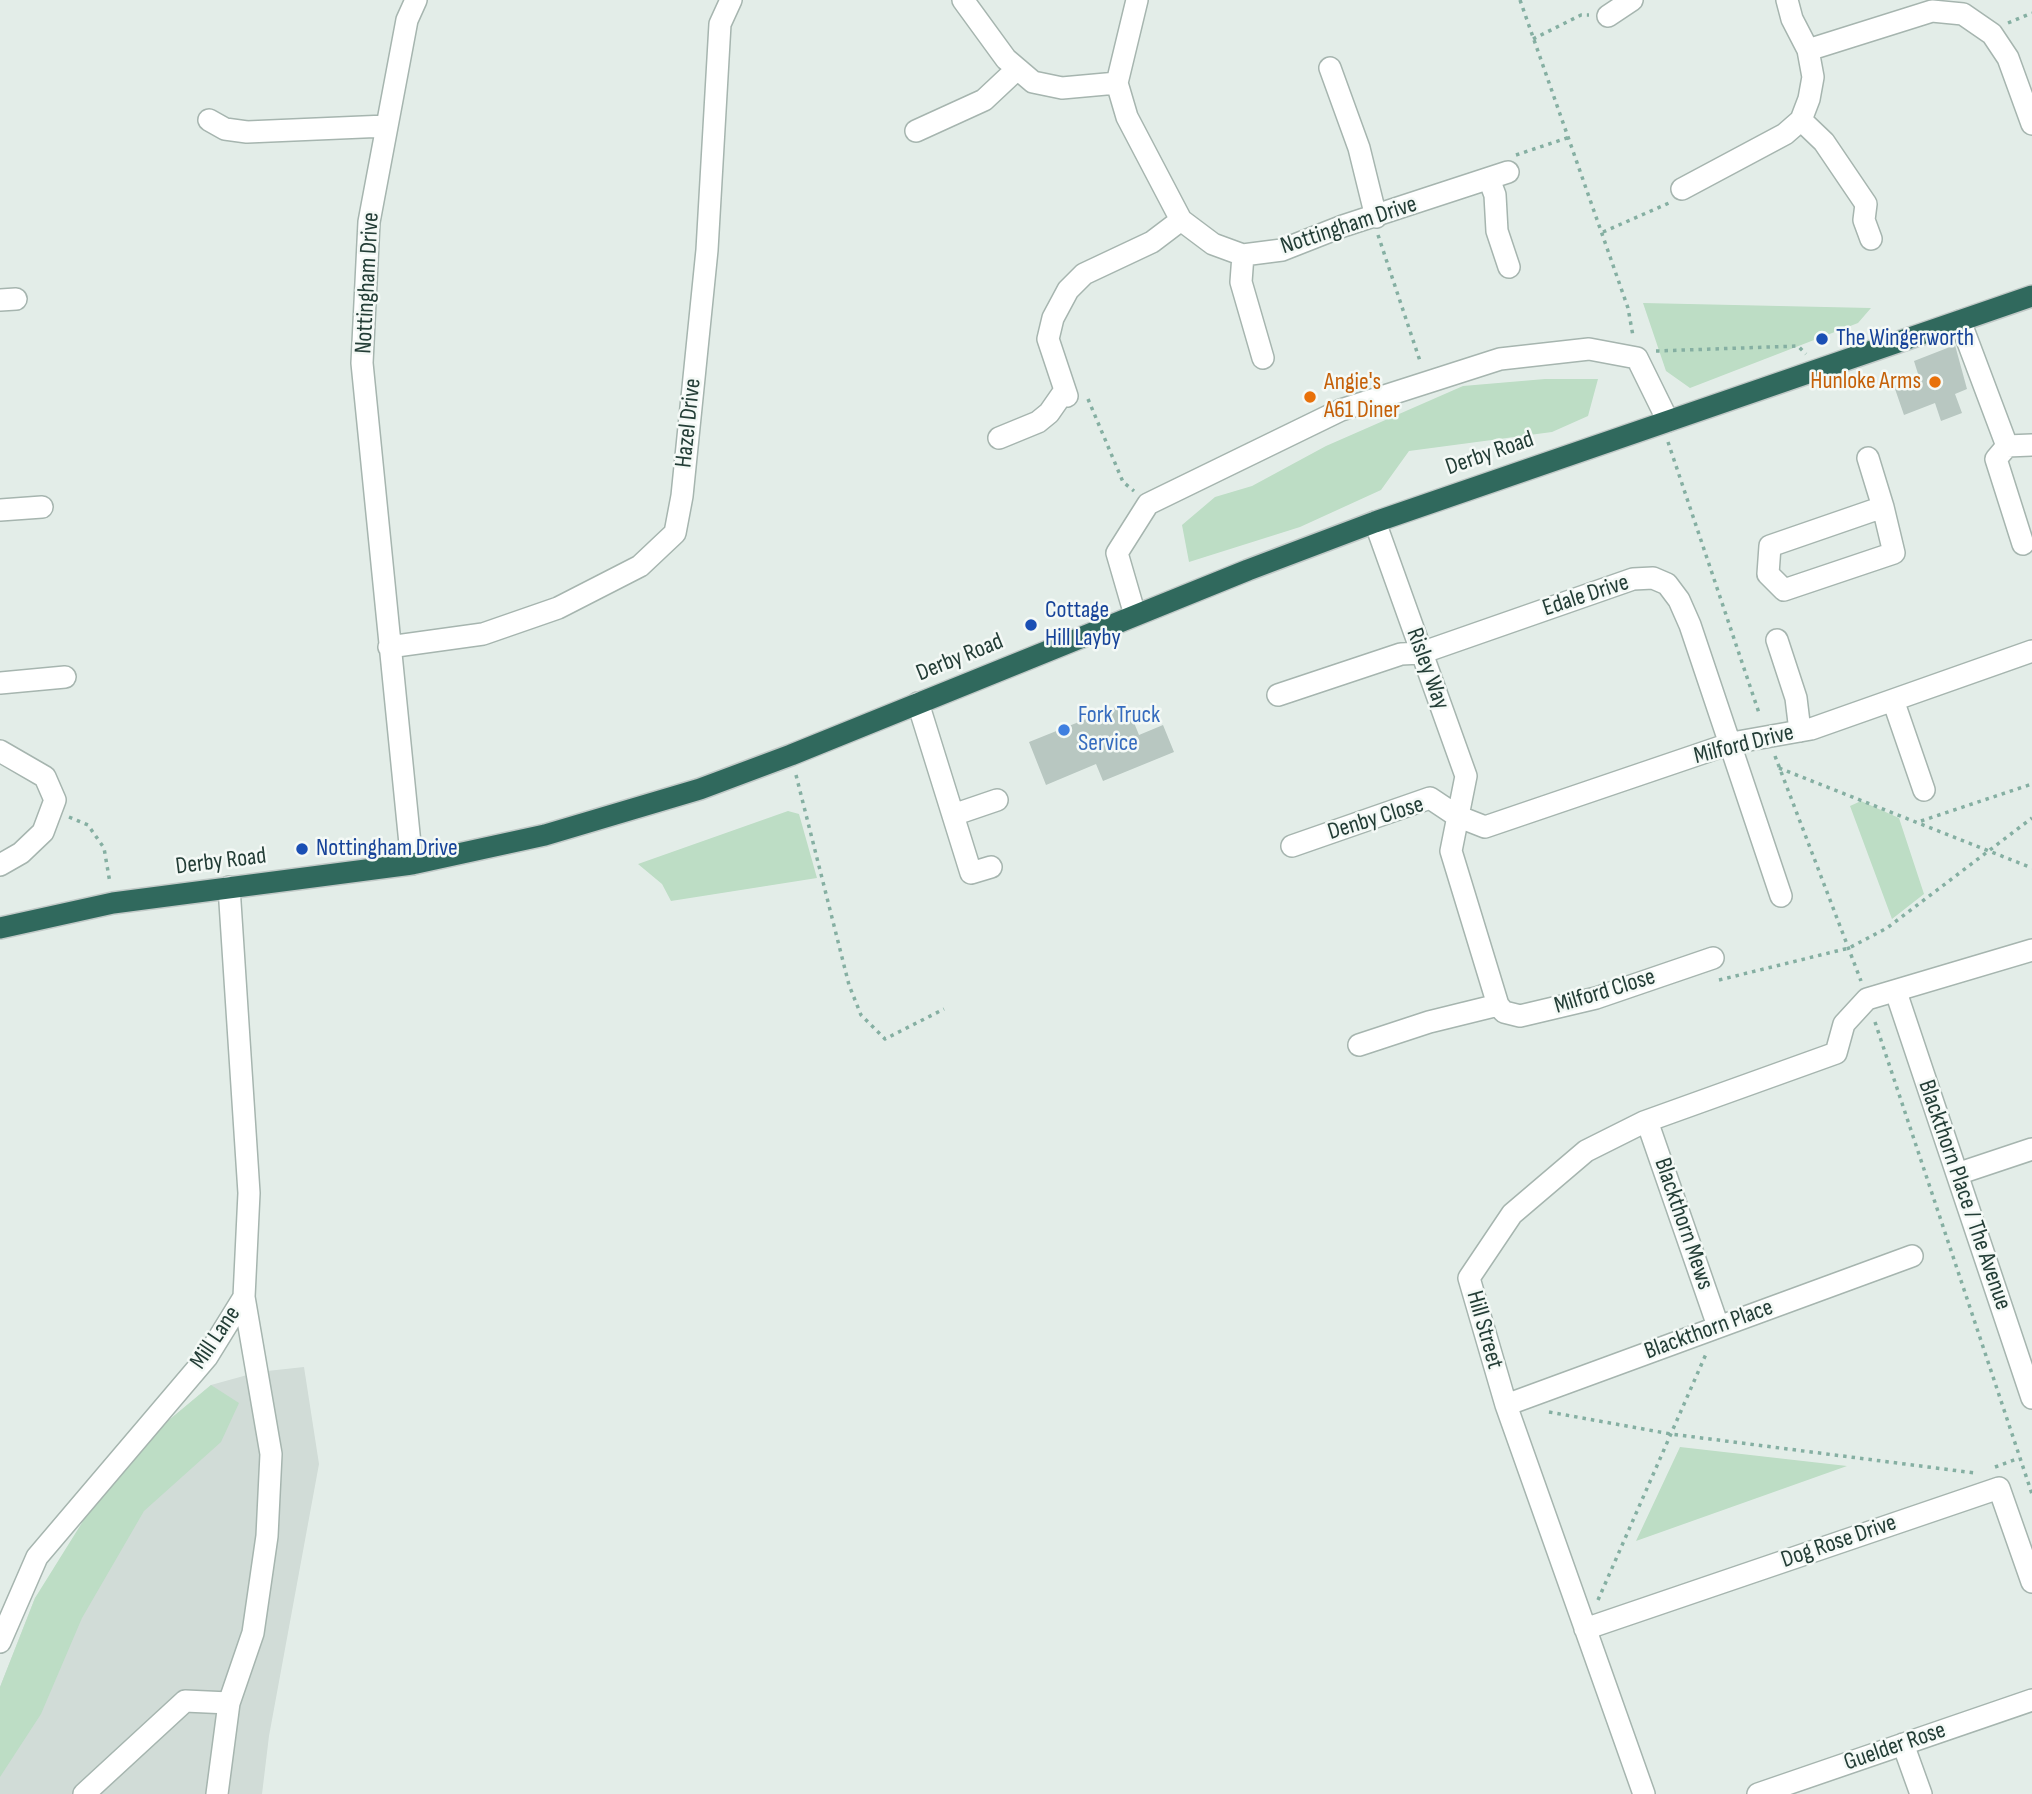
<!DOCTYPE html>
<html>
<head>
<meta charset="utf-8">
<style>
  body { margin:0 }
  canvas { display:block; background:#e3ede8 }
</style>
</head>
<body>
<canvas width="2032" height="1794"></canvas>
<script>
const ctx = document.querySelector('canvas').getContext('2d');
ctx.lineJoin = 'round';
function fillPath(path, color) { ctx.fillStyle = color; ctx.fill(path, 'evenodd'); }
const toPath = rows => new Path2D(rows.map(r => 'M' + r).join(''));
function stroke(path, color, width, dash) { ctx.strokeStyle = color; ctx.lineWidth = width; ctx.lineCap = dash ? 'butt' : 'round'; ctx.setLineDash(dash || []); ctx.stroke(path); }
function label(font, color, halo, rows, align = 'center') {
  ctx.font = font + ' "Sofia Sans Condensed",sans-serif'; ctx.lineWidth = 5; ctx.setLineDash([]); ctx.textBaseline = 'middle'; ctx.strokeStyle = halo; ctx.fillStyle = color; for (const [text, x, y, turn = 0] of rows) {
    ctx.save(); ctx.translate(x, y); ctx.rotate((+turn || 0) * Math.PI / 180); ctx.textAlign = isNaN(turn) ? turn : align; if (halo) ctx.strokeText(text, 0, 0); ctx.fillText(text, 0, 0); ctx.restore();
  }
}
fillPath(toPath([
  [304,1367,319,1464,269,1736,262,1794,0,1794,0,1687,35,1598,169,1420,211,1385,258,1372]
]), '#d1dcd7');
fillPath(toPath([
  [1643,303,1871,308,1858,323,1690,388,1666,371],
  [1545,379,1598,379,1588,416,1552,432,1409,451,1381,490,1300,527,1189,562,1182,525,1215,497,1252,486,1326,446,1463,386],
  [1861,801,1899,818,1924,894,1892,919,1850,806],
  [788,811,799,814,817,878,671,901,662,884,638,864],
  [211,1385,239,1403,221,1442,144,1511,82,1618,41,1714,0,1777,0,1687,35,1598,103,1489,169,1420],
  [1680,1447,1847,1466,1636,1541]
]), '#bdddc5');
fillPath(toPath([
  [1955,345,1967,389,1955,394,1962,413,1941,421,1935,403,1904,415,1894,386,1919,377,1914,361],
  [1126,703,1139,735,1163,725,1174,752,1103,781,1096,764,1046,785,1029,742]
]), '#b8c7c1');
const minor = toPath([
  [963,0,1006,59,1033,82,1062,88,1117,83],
  [1137,0,1117,83,1127,117,1181,220,1213,244,1243,255,1282,250,1343,226,1508,172],
  [1608,16,1632,0],
  [1808,50,1932,11,1963,14,1992,34,2008,58,2032,124],
  [1330,68,1359,148,1376,217],
  [209,120,225,129,247,132,386,126],
  [1801,120,1824,142,1866,204,1864,220,1871,239],
  [916,131,984,100,1016,70],
  [1489,179,1495,195,1497,231,1509,267],
  [1682,189,1785,134,1801,120,1809,99,1813,77,1808,50,1792,19,1787,0],
  [1243,255,1241,282,1263,358],
  [0,300,16,299],
  [1960,321,2007,446],
  [1067,396,1048,339,1053,318,1068,290,1084,274,1152,242,1181,220],
  [999,438,1038,422,1049,413,1065,390],
  [2007,446,1996,459,2023,544],
  [2007,446,2032,445],
  [1868,458,1883,507,1894,553,1784,590,1768,574,1770,546,1883,507],
  [0,510,42,507],
  [1375,522,1466,776,1451,851,1498,1005,1504,1012,1520,1016,1596,998,1713,958],
  [1135,615,1117,553,1148,504,1341,410,1500,359,1589,349,1637,358,1668,421],
  [1777,640,1796,698,1800,731],
  [389,647,483,634,558,608,640,566,675,533,682,496,707,250,720,24,731,0],
  [0,683,65,677],
  [1278,695,1401,654,1421,653,1633,579,1653,578,1667,584,1679,600,1690,625,1781,896],
  [1893,700,1924,790],
  [918,703,971,873,991,867],
  [0,751,45,777,55,800,43,832,21,853,0,865],
  [953,815,997,800],
  [1292,846,1430,798,1457,816,1485,827,1732,743,1811,729,2032,651],
  [412,864,362,363,369,222,407,20,416,0],
  [1896,992,2032,1398],
  [1359,1045,1429,1022,1498,1005],
  [1647,1121,1718,1326],
  [1957,1174,2032,1149],
  [1506,1405,1912,1256],
  [1585,1629,1999,1488,2032,1582],
  [0,1642,37,1557,207,1357,244,1297,249,1193,229,887],
  [1903,1744,1921,1794],
  [84,1794,185,1701,229,1703],
  [217,1794,229,1703,253,1633,267,1536,271,1454,244,1297],
  [1644,1794,1506,1405,1469,1278,1512,1214,1586,1151,1644,1122,1836,1053,1844,1024,1867,999,2032,950],
  [1758,1794,2032,1700]
]);
const highway = toPath([
  [0,928,113,903,412,864,545,835,700,789,791,755,1248,570,1375,522,2032,296]
]);
stroke(minor, '#a6b5af', 24);
stroke(highway, '#c1c9c7', 24);
stroke(toPath([
  [1520,0,1628,308,1633,336],
  [2008,23,2032,13],
  [1533,39,1581,15,1589,15],
  [1516,155,1570,137],
  [1603,232,1669,203],
  [1378,235,1421,364],
  [1656,351,1798,346,1806,354],
  [1088,399,1123,482,1134,491],
  [1668,442,1760,716],
  [1775,756,1861,981],
  [1779,768,2032,868],
  [796,775,849,985,861,1015,885,1039,944,1009],
  [69,817,88,825,104,848,110,883],
  [1921,821,2032,784],
  [1719,980,1849,948,1887,928,2032,818],
  [1875,1022,2032,1494],
  [1549,1412,1671,1434,1975,1473],
  [1995,1467,2019,1458],
  [1598,1600,1706,1354]
]), '#85afa2', 3.5, [3.5, 5]);
stroke(minor, '#fff', 21);
stroke(highway, '#30695d', 21);
for (const [x, y, r, color] of [
  [1822,339,7,"#1a4fb4"],
  [1935,382,7,"#e8710a"],
  [1310,397,7,"#e8710a"],
  [1031,625,7,"#1a4fb4"],
  [1064,730,7,"#3f7fe0"],
  [302,849,7,"#1a4fb4"]
]) { const dot = new Path2D(); dot.arc(x, y, r, 0, 2 * Math.PI); ctx.fillStyle = color; ctx.fill(dot); stroke(dot, '#f4f9f6', 2.5); }
label('24px', '#233d36', '#f4f9f6', [
  ["Nottingham Drive",1349,226,-18],
  ["Nottingham Drive",368,283,-87],
  ["Hazel Drive",689,423,-84],
  ["Derby Road",1490,454,-19],
  ["Edale Drive",1586,596,-18],
  ["Derby Road",960,658,-22],
  ["Risley Way",1427,669,70],
  ["Milford Drive",1744,745,-14],
  ["Denby Close",1376,819,-17],
  ["Derby Road",221,862,-7],
  ["Milford Close",1605,992,-17],
  ["Blackthorn Place / The Avenue",1964,1195,71],
  ["Blackthorn Mews",1683,1224,71],
  ["Hill Street",1484,1330,74],
  ["Blackthorn Place",1709,1330,-20],
  ["Mill Lane",216,1338,-56],
  ["Dog Rose Drive",1839,1542,-19],
  ["Guelder Rose",1895,1747,-19]
]);
label('24px', '#164399', '#f4f9f6', [
  ["The Wingerworth",1836,339],
  ["Cottage",1045,611],
  ["Hill Layby",1045,639],
  ["Nottingham Drive",316,849]
], 'left');
label('24px', '#c56008', '#f4f9f6', [
  ["Hunloke Arms",1921,382],
  ["Angie's",1324,383,"left"],
  ["A61 Diner",1324,411,"left"]
], 'right');
label('24px', '#366cbe', '#f4f9f6', [
  ["Fork Truck",1078,716],
  ["Service",1078,744]
], 'left');
</script>
</body>
</html>
